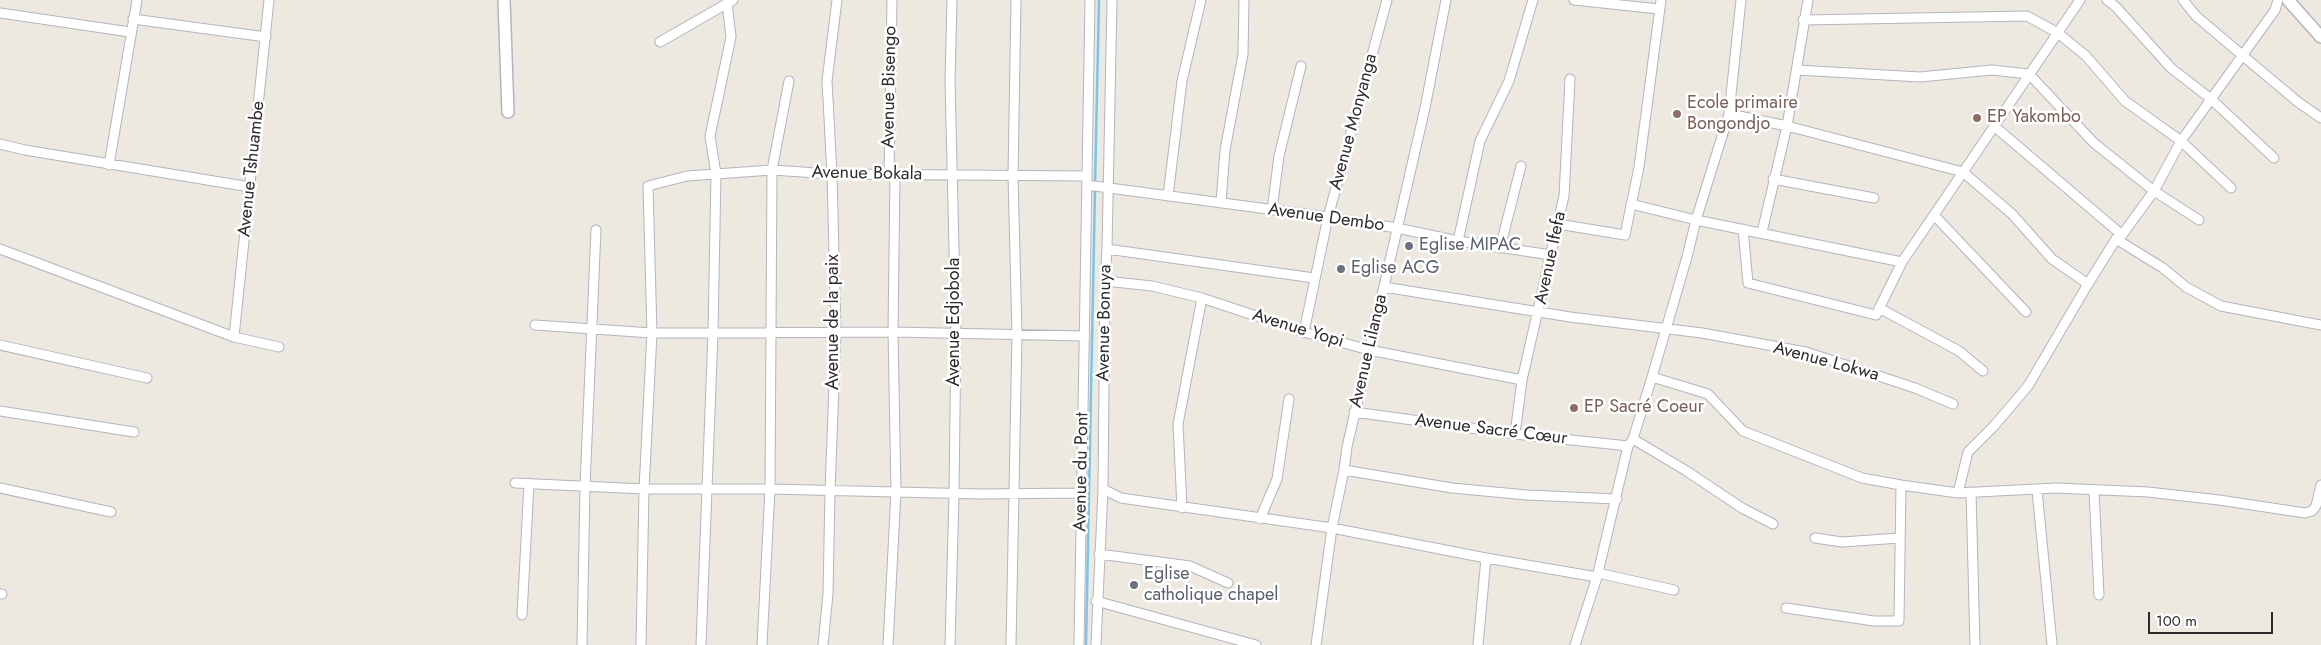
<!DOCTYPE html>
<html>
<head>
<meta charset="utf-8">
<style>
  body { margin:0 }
  #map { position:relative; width:2321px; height:645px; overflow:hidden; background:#ede8e0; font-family:Jost,sans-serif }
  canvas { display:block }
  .scale { position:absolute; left:2148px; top:612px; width:125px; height:22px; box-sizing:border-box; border:2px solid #2c2c2c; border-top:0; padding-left:6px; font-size:15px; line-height:18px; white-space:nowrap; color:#2c2c2c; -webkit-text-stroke:4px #fff; paint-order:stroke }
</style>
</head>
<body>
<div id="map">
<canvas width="2321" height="645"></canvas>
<div class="scale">100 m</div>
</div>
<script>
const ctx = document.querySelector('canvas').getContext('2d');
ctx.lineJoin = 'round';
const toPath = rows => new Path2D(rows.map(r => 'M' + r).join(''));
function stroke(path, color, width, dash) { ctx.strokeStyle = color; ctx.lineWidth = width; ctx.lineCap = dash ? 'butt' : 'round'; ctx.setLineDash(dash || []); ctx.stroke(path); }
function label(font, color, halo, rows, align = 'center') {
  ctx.font = font + ' Jost,sans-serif'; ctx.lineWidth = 5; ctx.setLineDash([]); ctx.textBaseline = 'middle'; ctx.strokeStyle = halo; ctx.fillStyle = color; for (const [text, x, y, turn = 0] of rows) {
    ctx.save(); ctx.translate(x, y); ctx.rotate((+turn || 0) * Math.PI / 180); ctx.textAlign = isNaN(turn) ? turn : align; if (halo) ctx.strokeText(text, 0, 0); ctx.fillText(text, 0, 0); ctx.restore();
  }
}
stroke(toPath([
  [1095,184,1099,0],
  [1086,645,1095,189]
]), '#7bc5e6', 2.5);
const minor = toPath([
  [1574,0,1659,9],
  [2107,0,2116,7,2171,68,2211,99,2274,158],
  [2183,0,2196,16,2242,55,2298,102,2321,118],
  [0,13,130,32],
  [133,19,266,37],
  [1803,20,2027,16,2058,33,2086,56,2125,101,2181,141,2231,188],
  [660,42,733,0],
  [1797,70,1920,77,1992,70,2029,74,2094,143,2154,191,2199,220],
  [1729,114,1787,126,1963,172,2012,214,2052,259,2088,284],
  [1994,126,2122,235,2154,191,2181,141,2275,10,2278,0],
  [0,144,25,150,250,187],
  [109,165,137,0],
  [889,174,892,0],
  [1773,179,1874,198],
  [1087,185,1328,217,1397,228,1458,241,1551,255],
  [1168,196,1182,81,1201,0],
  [1221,202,1225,150,1243,54,1244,0],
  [1631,204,1696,220,1902,262],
  [1272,210,1279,156,1301,66],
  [1934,215,2026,312],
  [1558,224,1625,235,1639,167,1661,0],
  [1743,229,1748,283,1876,315,1902,262,2080,0],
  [1762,232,1787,126,1808,0],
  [2116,239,2163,268,2186,287,2221,306,2321,325],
  [1458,241,1480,141,1509,81,1533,0],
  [1500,248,1521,166],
  [0,249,234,337,279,347],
  [1107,249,1314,278],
  [1105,281,1152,286,1202,298,1304,332,1369,350,1522,380],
  [1384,287,1570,317,1702,333,1806,352,1915,388,1953,404],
  [1879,308,1959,351,1983,371],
  [535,325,652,333,893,332,1085,336],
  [1304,332,1328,217,1387,0],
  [234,337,269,0],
  [0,345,147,378],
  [1652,377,1708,394,1743,431,1862,478,1901,485,1958,493,2056,488,2148,492,2219,500,2305,513,2312,511,2316,506,2321,485],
  [0,411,134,432],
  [1354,412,1515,434,1628,446],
  [1515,434,1522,380,1564,196,1570,79],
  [1633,439,1685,470,1742,508,1773,524],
  [1344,470,1452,488,1527,495,1617,499],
  [515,483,644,489,770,489,980,494,1082,493],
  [0,488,111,512],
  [1103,489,1121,498,1332,528,1486,558,1597,577],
  [2037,490,2052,644],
  [2094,491,2099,595],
  [1971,492,1975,645],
  [1958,493,1968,452,1994,426,2028,386,2088,284,2116,239,2122,235],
  [1182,508,1178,424,1202,298],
  [1260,519,1277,479,1289,399],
  [1815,538,1842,542,1900,538],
  [1099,554,1190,566,1228,583],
  [1598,573,1674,590],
  [0,594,2,594],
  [1096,601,1256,645],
  [1786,608,1874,621,1899,621,1901,485],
  [522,615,529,484],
  [582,645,585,486,596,230],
  [641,645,644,489,652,333,648,186,687,176,772,170,832,174,1087,176],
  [701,645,713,333,716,174,710,136,731,37,727,3],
  [762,645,770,489,772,170,789,81],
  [823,645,828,594,830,491,836,332,832,174,827,81,837,0],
  [888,645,896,492,893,332,895,175],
  [950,645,954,494,956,333,950,81,952,0],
  [1011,645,1017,334,1013,176,1016,0],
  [1079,645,1090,0],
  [1096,645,1103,489,1105,281,1107,249,1112,0],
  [1316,645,1332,528,1344,470,1347,447,1425,108,1446,0],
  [1478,645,1486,558],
  [1575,645,1597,577,1628,446,1633,439,1652,377,1687,257,1696,220,1729,114,1741,0]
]);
const tertiary = toPath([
  [504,0,508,112],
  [2288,0,2321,37]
]);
stroke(minor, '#b3b5be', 11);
stroke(tertiary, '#b3b5be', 14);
stroke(minor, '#fff', 9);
stroke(tertiary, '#fff', 11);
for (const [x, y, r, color] of [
  [1677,114,5,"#8d6e63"],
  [1977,118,5,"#8d6e63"],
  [1409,246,5,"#6b7280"],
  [1341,269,5,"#6b7280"],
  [1574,408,5,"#8d6e63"],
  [1134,585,5,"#6b7280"]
]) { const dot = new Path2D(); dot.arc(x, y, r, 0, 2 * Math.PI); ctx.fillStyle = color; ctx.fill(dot); stroke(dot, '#fff', 2); }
label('18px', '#2c2c2c', '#fff', [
  ["Avenue Bisengo",890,87,-89],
  ["Avenue Monyanga",1354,122,-75],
  ["Avenue Tshuambe",252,169,-84],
  ["Avenue Bokala",867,174,1],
  ["Avenue Dembo",1326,218,8],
  ["Avenue Ifefa",1551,258,-78],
  ["Avenue de la paix",834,322,-90],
  ["Avenue Edjobola",955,322,-90],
  ["Avenue Bonuya",1105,323,-89],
  ["Avenue Yopi",1298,329,17],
  ["Avenue Lilanga",1369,351,-77],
  ["Avenue Lokwa",1826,362,15],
  ["Avenue Sacré Cœur",1491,430,7],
  ["Avenue du Pont",1082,472,-89]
]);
label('18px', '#785e54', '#fff', [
  ["Ecole primaire",1687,104],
  ["Bongondjo",1687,125],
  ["EP Yakombo",1987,118],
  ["EP Sacré Coeur",1584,408]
], 'left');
label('18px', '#5b616d', '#fff', [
  ["Eglise MIPAC",1419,246],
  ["Eglise ACG",1351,269],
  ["Eglise",1144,575],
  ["catholique chapel",1144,596]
], 'left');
</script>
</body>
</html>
